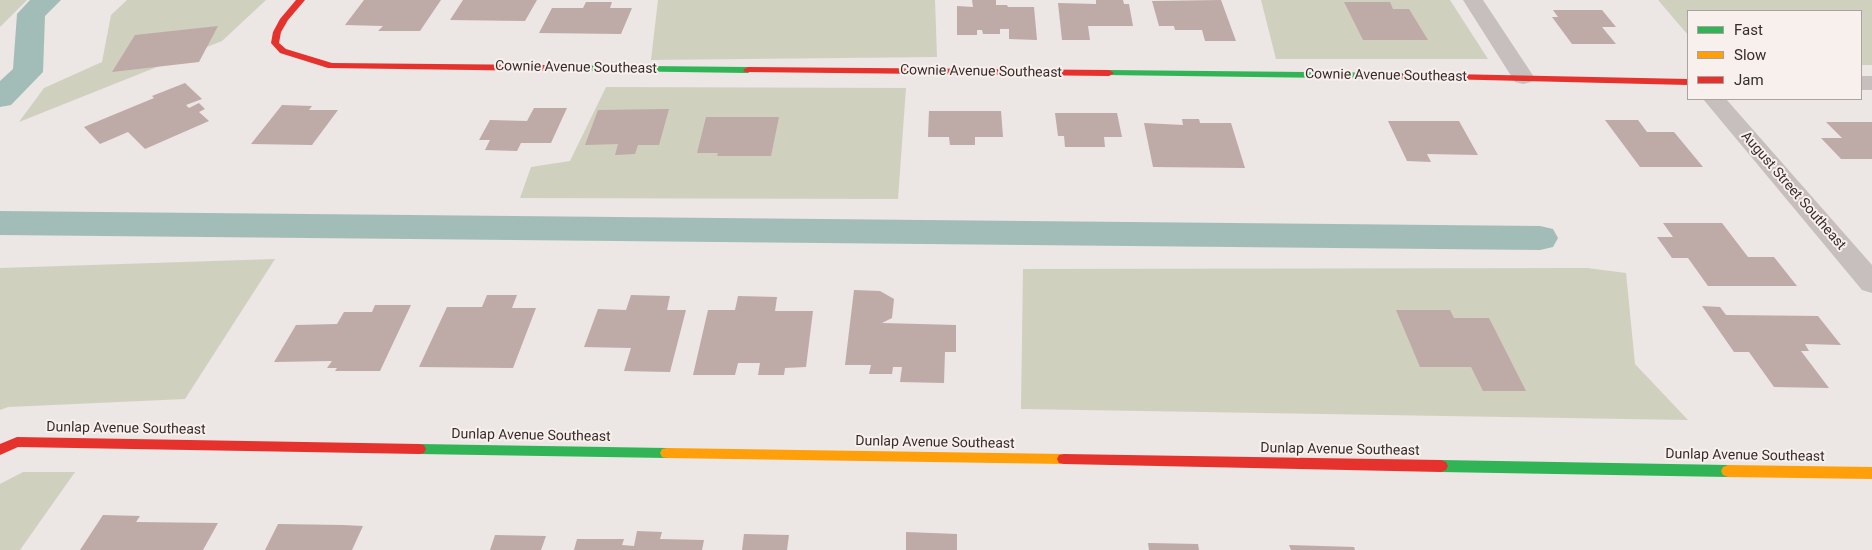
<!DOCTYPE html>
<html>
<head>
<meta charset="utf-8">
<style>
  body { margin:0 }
  #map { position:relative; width:1872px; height:550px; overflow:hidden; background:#ece6e4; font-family:Roboto,sans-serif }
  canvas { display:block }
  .legend { position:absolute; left:1687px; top:10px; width:175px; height:90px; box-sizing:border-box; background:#f8f0ec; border:1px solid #aba29f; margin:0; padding:6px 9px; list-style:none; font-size:15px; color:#372c2b }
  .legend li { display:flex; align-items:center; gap:10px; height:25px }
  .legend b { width:25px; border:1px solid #aba29f }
</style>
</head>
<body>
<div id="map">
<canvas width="1872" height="550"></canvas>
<ul class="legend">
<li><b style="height:6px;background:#30b455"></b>Fast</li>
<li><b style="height:6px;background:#ff9f0a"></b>Slow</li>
<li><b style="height:6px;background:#e5322d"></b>Jam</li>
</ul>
</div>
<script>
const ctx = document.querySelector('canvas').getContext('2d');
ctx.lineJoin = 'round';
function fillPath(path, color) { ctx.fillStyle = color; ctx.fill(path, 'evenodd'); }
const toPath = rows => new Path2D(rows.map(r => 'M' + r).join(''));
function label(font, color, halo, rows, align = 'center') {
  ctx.font = font + ' Roboto,sans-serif'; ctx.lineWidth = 4; ctx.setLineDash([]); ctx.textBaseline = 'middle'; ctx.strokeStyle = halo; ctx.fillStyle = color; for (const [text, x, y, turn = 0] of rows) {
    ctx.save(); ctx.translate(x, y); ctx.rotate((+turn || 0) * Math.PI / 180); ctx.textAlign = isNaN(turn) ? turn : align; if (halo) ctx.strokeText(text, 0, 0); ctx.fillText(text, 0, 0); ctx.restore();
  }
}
fillPath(toPath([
  [0,0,27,0,0,27],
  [127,0,266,0,222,41,19,122,44,88,102,62,111,15],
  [658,0,935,0,937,57,651,60],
  [1261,0,1450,0,1488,59,1276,59],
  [1658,0,1872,0,1872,65,1861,65,1861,11,1688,11,1688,35],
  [606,87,906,88,898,199,520,198,531,167,570,161],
  [275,259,185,399,8,407,0,410,0,268],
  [1587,268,1626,273,1635,364,1688,420,1021,409,1023,269],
  [23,472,75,472,20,550,0,550,0,484]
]), '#d0d0bf');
fillPath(toPath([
  [30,0,61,0,45,16,43,72,11,105,0,107,0,81,13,69,17,14,30,0],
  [0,211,1540,226,1553,229,1558,238,1553,247,1540,250,0,235,0,211]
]), '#a2bdb8');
fillPath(toPath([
  [364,0,441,0,420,31,378,31,383,26,345,25],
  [463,0,537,0,525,21,450,20],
  [972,0,996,0,996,5,1007,5,1008,7,1034,7,1037,40,1009,39,1009,29,1000,29,1000,34,983,34,982,30,977,30,977,35,957,35,957,6,973,7],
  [1096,0,1123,0,1124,4,1129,4,1133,26,1088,26,1090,40,1062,40,1058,3,1096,4],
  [1221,0,1236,41,1205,41,1202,30,1175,30,1174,26,1159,26,1152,1],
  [586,2,612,2,610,8,632,8,621,34,539,33,552,8,583,8],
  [1344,2,1390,2,1393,9,1409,9,1428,40,1363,40],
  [1553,10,1602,10,1616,27,1602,27,1616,44,1572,44,1552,17,1558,17],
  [218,26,199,62,112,72,135,35],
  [185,83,202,99,186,105,189,108,199,103,205,109,199,112,209,121,145,149,128,132,100,144,84,127,154,98,152,96],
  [282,105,312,106,309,110,338,110,312,145,251,144],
  [534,108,567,108,551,143,521,143,517,151,485,150,490,140,479,140,490,120,527,121],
  [669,109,659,145,638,145,635,154,615,155,618,144,585,145,598,110],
  [929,111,1001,111,1003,137,975,137,975,145,950,145,949,137,928,137],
  [1055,113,1117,113,1122,137,1104,137,1105,147,1065,147,1064,136,1058,136],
  [706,117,779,117,771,156,717,156,718,153,697,153],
  [1182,119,1199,119,1200,123,1231,123,1245,168,1153,167,1144,123,1183,125],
  [1605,120,1638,120,1647,132,1674,132,1703,167,1640,167],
  [1388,121,1459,121,1478,155,1427,154,1431,162,1407,161],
  [1826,122,1872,122,1872,159,1841,159,1821,138,1842,138],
  [1663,223,1722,223,1748,257,1774,257,1797,286,1708,286,1688,258,1672,258,1657,237,1673,237],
  [854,290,880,291,894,299,892,318,882,323,956,325,956,352,945,352,944,383,900,382,902,367,893,367,892,374,869,374,871,365,845,365],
  [487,295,517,295,512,308,536,308,513,368,419,367,447,307,482,307],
  [631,295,670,296,667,310,686,310,670,372,624,371,631,348,584,347,598,309,626,310],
  [738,296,777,297,775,311,813,311,806,367,785,368,784,375,758,375,760,363,738,363,735,375,693,375,708,310,735,310],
  [375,305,411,305,380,371,335,371,337,368,327,368,332,361,274,362,296,325,337,324,344,312,372,312],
  [1702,306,1720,307,1726,315,1818,316,1841,345,1805,344,1809,351,1801,351,1829,388,1774,387,1749,352,1734,352],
  [1396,310,1450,310,1454,318,1489,318,1526,391,1483,391,1471,367,1420,367],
  [103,515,140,516,136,522,218,523,203,550,80,550],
  [278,524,343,525,363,526,352,550,265,550],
  [637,531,662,532,660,539,704,540,702,550,574,550,577,539,624,539,622,545,634,546],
  [906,532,957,534,957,550,906,550],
  [744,534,789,535,787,550,742,550],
  [495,535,546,536,541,550,490,550],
  [1148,543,1198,544,1199,550,1149,550],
  [1289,545,1354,547,1355,550,1291,550]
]), '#beaaa7');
fillPath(toPath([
  [1463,0,1483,0,1534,77,1531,82,1523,84,1515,82,1463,0],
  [1861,76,1872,76,1872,90,1861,90,1861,76],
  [1703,99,1726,99,1872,265,1872,293,1862,290,1703,99]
]), '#c6bfbd');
fillPath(toPath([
  [544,65,748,67,753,70,748,73,541,70,541,66,544,65],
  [1109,70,1404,73,1409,76,1404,79,1106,75,1104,73,1109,70],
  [419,444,667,448,672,449,674,453,672,457,667,458,419,454,414,453,412,449,414,445,419,444],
  [1441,460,1728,465,1733,467,1735,471,1733,475,1728,477,1441,472,1436,470,1434,466,1436,462,1441,460]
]), '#30b455');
fillPath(toPath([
  [667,448,1064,454,1069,455,1071,459,1069,463,1064,464,667,458,662,457,660,453,662,449,667,448],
  [1728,465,1872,467,1872,479,1728,477,1723,475,1721,471,1723,467,1728,465]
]), '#ff9f0a');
fillPath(toPath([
  [296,0,305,0,288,20,281,32,279,43,286,49,332,63,544,65,549,68,544,71,328,68,280,53,271,43,273,32,280,19,296,0],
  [748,67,1109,70,1114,73,1109,76,745,72,743,70,748,67],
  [1404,73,1688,79,1688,85,1401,78,1399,76,1404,73],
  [17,437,419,444,424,445,426,449,424,453,419,454,18,447,0,455,0,444,17,437],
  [1064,454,1441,460,1446,462,1448,466,1446,470,1441,472,1064,464,1059,463,1057,459,1059,455,1064,454]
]), '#e5322d');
label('14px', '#372c2b', '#f8f0ec', [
  ["Cownie Avenue Southeast",576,68,1],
  ["Cownie Avenue Southeast",981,72,1],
  ["Cownie Avenue Southeast",1386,76,1],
  ["August Street Southeast",1793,191,49],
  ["Dunlap Avenue Southeast",126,429,1],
  ["Dunlap Avenue Southeast",531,436,1],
  ["Dunlap Avenue Southeast",935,443,1],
  ["Dunlap Avenue Southeast",1340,450,1],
  ["Dunlap Avenue Southeast",1745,456,1]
]);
</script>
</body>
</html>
